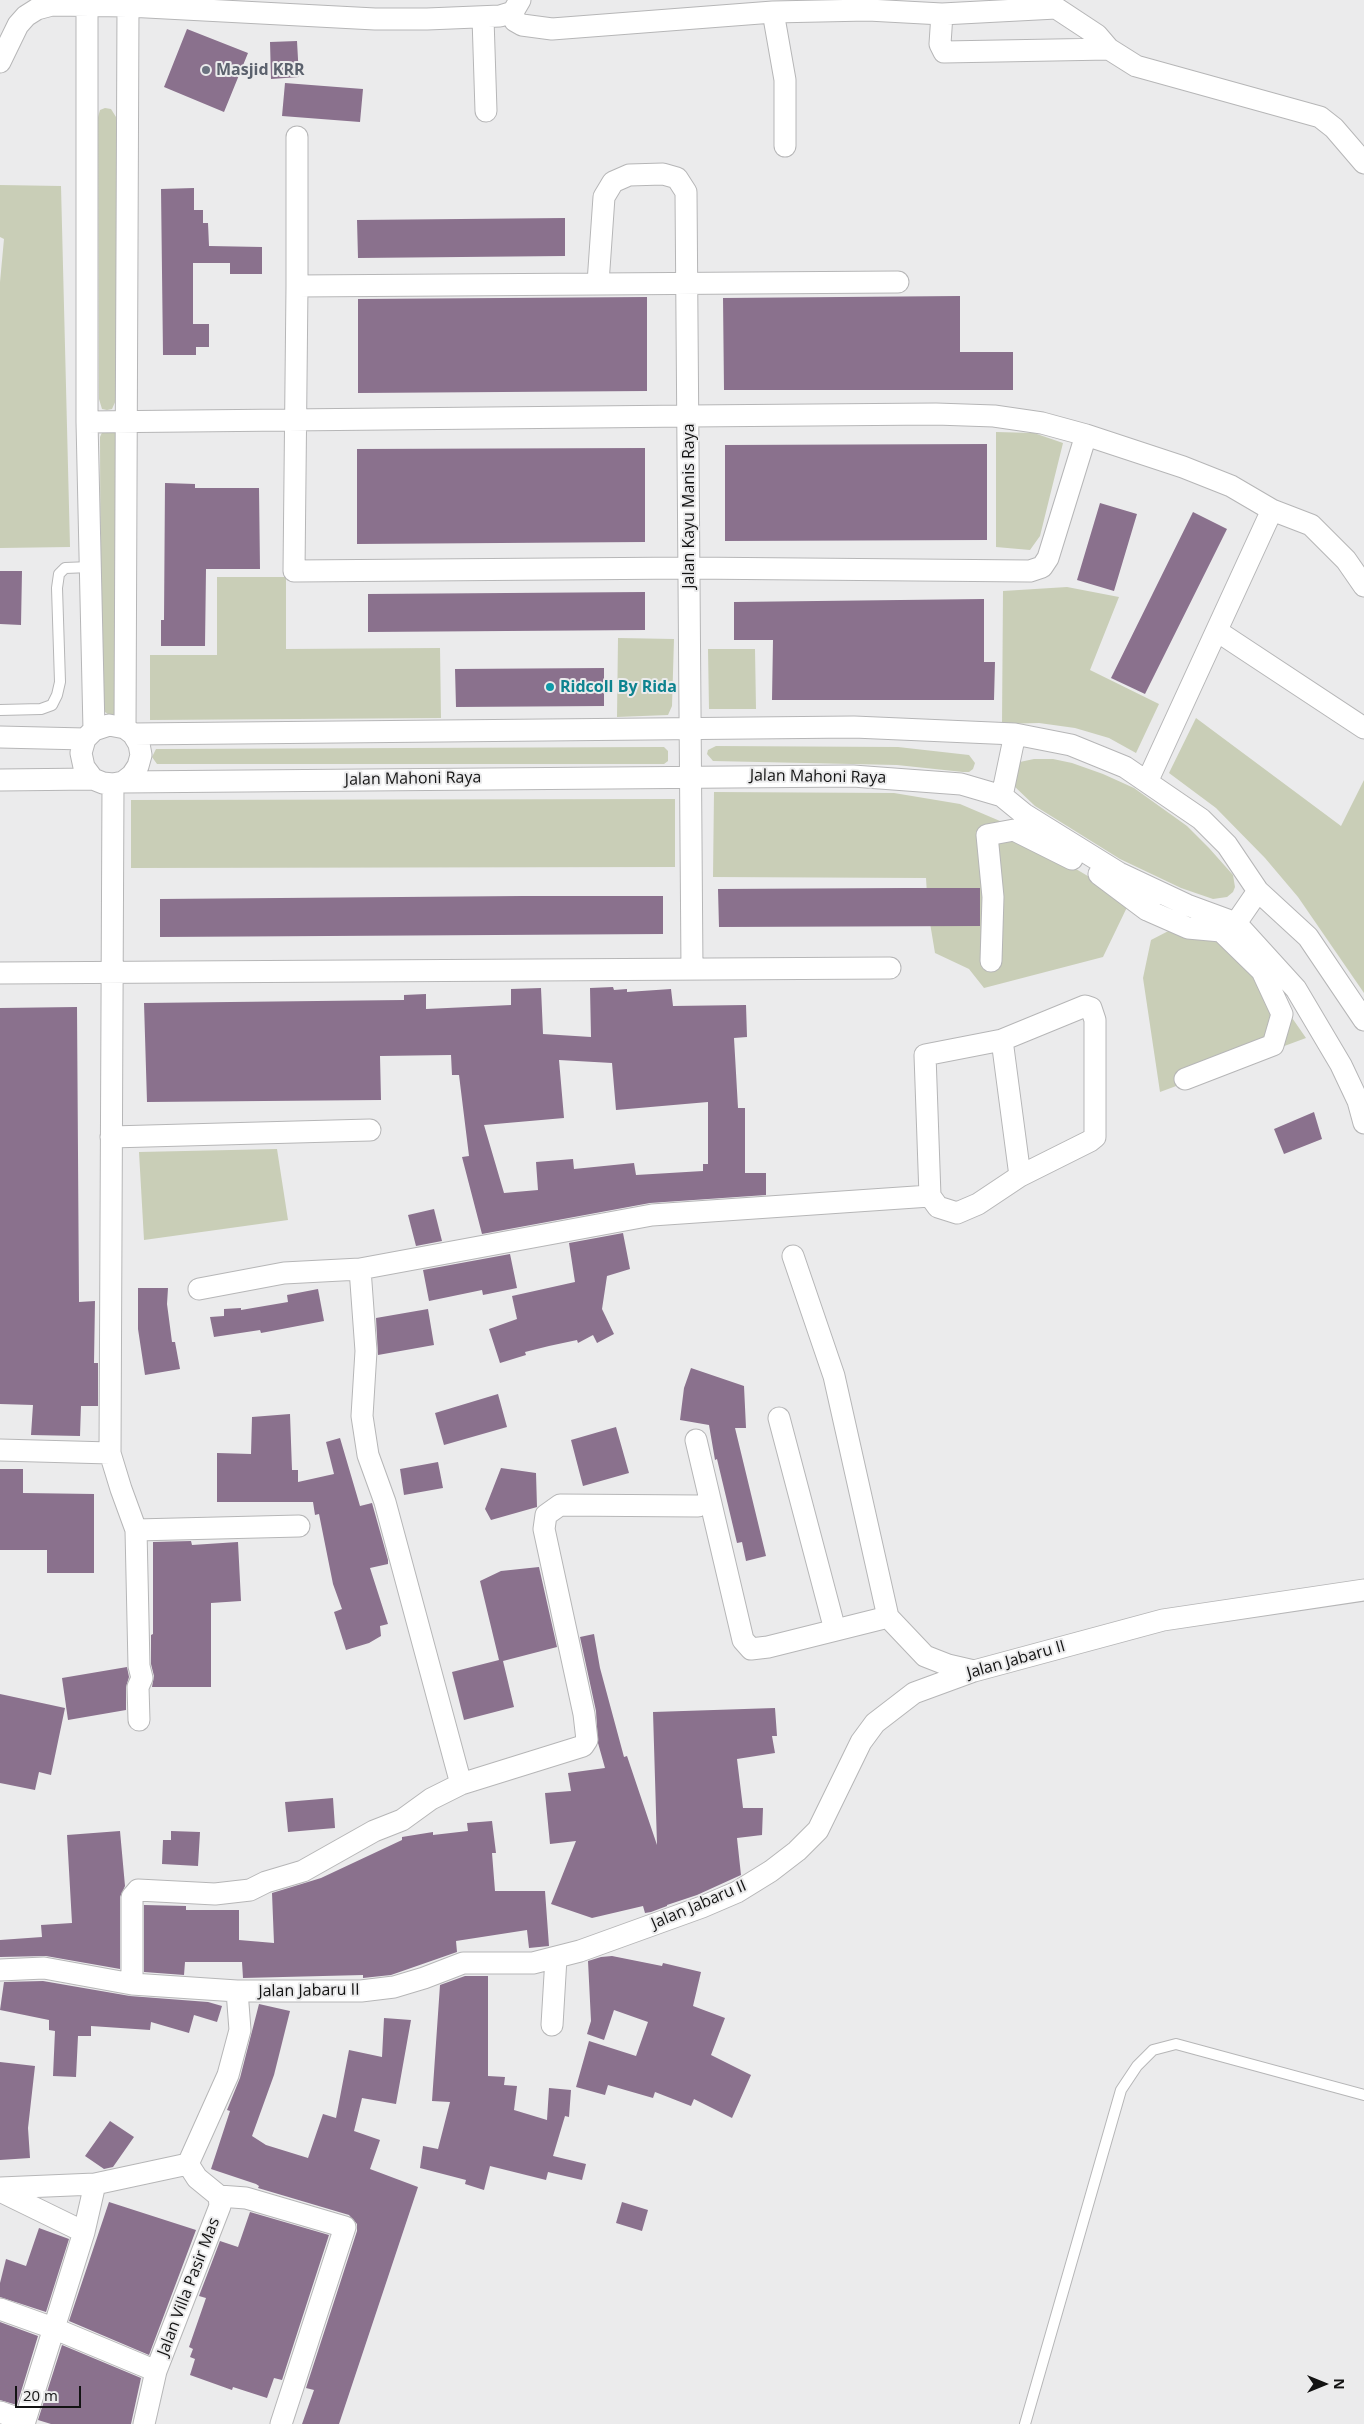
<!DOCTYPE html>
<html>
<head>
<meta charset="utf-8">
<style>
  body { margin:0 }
  #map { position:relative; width:1364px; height:2424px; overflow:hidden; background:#ebebec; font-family:"Open Sans",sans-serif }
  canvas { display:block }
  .north { position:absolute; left:1299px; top:2359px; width:50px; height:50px; -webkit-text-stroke:4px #ebebec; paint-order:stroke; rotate:90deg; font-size:14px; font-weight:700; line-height:20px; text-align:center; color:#131313 }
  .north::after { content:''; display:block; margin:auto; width:18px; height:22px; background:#131313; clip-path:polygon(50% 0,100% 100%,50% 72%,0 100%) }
  .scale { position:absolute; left:15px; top:2386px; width:66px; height:22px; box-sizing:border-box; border:2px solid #131313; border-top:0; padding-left:6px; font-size:15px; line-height:18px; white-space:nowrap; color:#131313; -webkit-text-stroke:4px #ebebec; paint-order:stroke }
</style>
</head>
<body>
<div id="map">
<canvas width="1364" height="2424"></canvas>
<div class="north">N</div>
<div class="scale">20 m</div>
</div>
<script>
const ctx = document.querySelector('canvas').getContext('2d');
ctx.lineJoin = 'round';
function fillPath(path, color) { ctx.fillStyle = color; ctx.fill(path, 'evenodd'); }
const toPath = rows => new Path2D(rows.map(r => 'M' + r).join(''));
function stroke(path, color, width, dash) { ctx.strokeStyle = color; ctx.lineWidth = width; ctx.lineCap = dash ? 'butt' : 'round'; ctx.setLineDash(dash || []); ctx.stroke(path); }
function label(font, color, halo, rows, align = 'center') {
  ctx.font = font + ' "Open Sans",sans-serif'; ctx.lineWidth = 4; ctx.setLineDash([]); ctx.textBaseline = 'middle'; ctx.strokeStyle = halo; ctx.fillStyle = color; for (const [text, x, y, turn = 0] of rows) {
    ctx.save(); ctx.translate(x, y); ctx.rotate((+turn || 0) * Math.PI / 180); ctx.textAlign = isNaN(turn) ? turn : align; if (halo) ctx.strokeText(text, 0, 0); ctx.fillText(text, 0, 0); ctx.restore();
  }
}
fillPath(toPath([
  [105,108,111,109,116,117,116,400,112,409,107,410,102,409,99,399,98,117,100,110],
  [0,185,61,186,70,547,0,548,0,282,4,239,0,237],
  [107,428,117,433,115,714,109,715,101,709,101,704,100,437,103,430],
  [996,432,1034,433,1063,443,1040,536,1030,550,996,547],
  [217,577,286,577,286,649,440,648,441,718,150,720,150,655,217,655],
  [1067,587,1119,597,1090,670,1159,704,1136,753,1109,738,1075,728,1039,723,1002,724,1003,591],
  [618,638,674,639,672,706,668,715,617,717],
  [708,649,755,649,756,709,709,709],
  [1196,718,1341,826,1364,780,1364,993,1298,897,1265,858,1216,808,1169,773],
  [716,746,898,747,969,755,975,763,973,769,969,772,963,772,897,765,713,761,707,754,708,750],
  [657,747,664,747,668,751,668,761,664,764,157,764,152,757,156,749,161,749],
  [1034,759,1053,759,1072,763,1103,774,1134,788,1187,826,1209,848,1233,875,1235,887,1233,892,1227,897,1213,899,1181,888,1120,859,1035,806,1014,786,1015,763],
  [714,792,894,793,960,804,1007,824,1054,856,1130,901,1103,957,984,988,969,969,935,953,928,911,926,878,713,877],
  [675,799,675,867,131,868,131,800],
  [1180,925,1223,936,1263,976,1306,1038,1160,1092,1143,978,1151,940],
  [277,1149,288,1220,144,1240,139,1152]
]), '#c9ceb7');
fillPath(toPath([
  [187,29,248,53,224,112,164,87],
  [297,41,299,77,271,79,270,42],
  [285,83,363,89,360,122,282,116],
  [194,188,194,210,203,210,203,223,208,223,209,246,262,247,262,274,230,274,230,263,193,263,193,324,209,324,209,347,196,347,196,355,163,355,161,189],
  [565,218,565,256,358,258,357,220],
  [960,296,960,352,1013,352,1013,390,724,390,723,298],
  [647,297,647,391,358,393,358,299],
  [987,444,987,540,725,541,725,445],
  [645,448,645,542,357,544,357,449],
  [165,483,195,484,195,488,259,488,260,569,206,569,205,646,161,646,161,620,164,620],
  [1100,503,1137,514,1114,591,1077,580],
  [1193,512,1227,529,1145,694,1111,678],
  [0,571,22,571,21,625,0,624],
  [645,592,645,630,368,632,368,594],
  [984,599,984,662,995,662,994,700,772,700,773,640,734,640,734,602],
  [604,668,604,706,456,707,455,669],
  [905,888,980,888,980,926,719,927,718,889],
  [522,896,663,896,663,934,160,937,160,899],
  [613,987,614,990,627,989,627,992,671,989,673,1006,746,1005,747,1037,734,1038,738,1108,745,1108,745,1173,766,1173,766,1195,650,1203,482,1234,462,1157,469,1156,459,1075,452,1075,451,1055,380,1056,381,1100,147,1102,144,1003,404,1000,404,995,426,994,426,1009,511,1005,511,989,541,988,543,1034,591,1037,590,988],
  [559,1060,612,1063,616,1110,708,1102,708,1164,703,1164,703,1171,636,1175,634,1163,574,1169,573,1159,536,1162,538,1190,504,1193,484,1125,564,1118],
  [77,1007,79,1302,95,1301,94,1363,98,1363,98,1406,81,1406,80,1436,31,1435,33,1405,0,1404,0,1008],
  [1314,1112,1322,1139,1284,1154,1274,1129],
  [434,1209,442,1241,416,1246,408,1215],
  [623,1233,630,1269,607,1276,602,1309,614,1334,597,1343,593,1335,578,1343,577,1340,549,1346,525,1352,526,1355,500,1363,489,1329,517,1319,512,1296,575,1282,569,1243],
  [510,1254,517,1288,483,1295,482,1290,429,1301,423,1270],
  [138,1288,168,1288,167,1304,172,1342,175,1342,180,1369,145,1375,138,1329],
  [318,1289,324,1321,261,1333,260,1330,214,1337,210,1317,224,1316,224,1309,241,1308,241,1310,288,1302,287,1295],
  [428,1309,434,1345,378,1355,376,1318],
  [691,1368,744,1386,746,1428,735,1428,766,1556,746,1561,742,1542,737,1543,717,1459,715,1460,709,1425,680,1420,684,1388],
  [498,1394,507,1427,444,1445,435,1413],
  [290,1414,292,1470,298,1470,298,1482,334,1474,326,1442,340,1438,360,1506,372,1503,388,1560,388,1564,370,1568,388,1624,380,1626,381,1636,369,1643,346,1650,334,1612,342,1609,333,1584,319,1514,315,1515,313,1502,217,1502,217,1453,251,1454,252,1417],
  [616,1427,629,1473,583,1486,571,1440],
  [438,1462,443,1488,404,1495,400,1469],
  [501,1468,536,1473,537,1507,491,1520,485,1509],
  [0,1469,23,1469,23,1493,94,1494,94,1573,47,1573,47,1550,0,1550],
  [191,1541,192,1545,238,1542,241,1601,211,1603,211,1687,152,1687,154,1676,151,1664,151,1635,153,1634,153,1542],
  [539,1567,557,1647,503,1661,514,1707,464,1720,452,1672,499,1660,480,1581,501,1571],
  [594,1634,600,1668,624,1757,627,1756,657,1845,653,1712,775,1708,777,1736,772,1736,775,1753,737,1759,743,1808,763,1808,762,1835,737,1838,741,1875,697,1895,667,1905,667,1906,651,1912,645,1913,643,1906,592,1918,551,1904,576,1841,550,1844,545,1793,571,1791,568,1773,605,1768,598,1743,596,1711,580,1637],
  [127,1667,129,1677,126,1687,126,1710,68,1720,62,1678],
  [0,1694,65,1708,51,1775,39,1772,35,1790,0,1783],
  [333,1798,335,1828,288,1832,285,1802],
  [492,1821,496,1853,492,1853,495,1891,545,1891,549,1946,529,1948,527,1930,456,1941,457,1952,391,1975,363,1978,363,1975,243,1978,242,1962,185,1962,184,1975,144,1972,144,1905,186,1906,186,1910,239,1910,239,1940,274,1943,272,1893,321,1878,402,1840,402,1837,433,1832,433,1835,468,1831,467,1823],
  [120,1831,125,1886,120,1897,120,1969,46,1956,0,1957,0,1940,42,1937,41,1925,72,1923,67,1835],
  [171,1831,200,1832,198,1866,162,1864,163,1840,171,1840],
  [612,1956,662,1966,663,1963,701,1972,693,2006,725,2018,711,2055,751,2075,732,2118,694,2099,691,2106,655,2092,653,2098,608,2085,605,2095,576,2087,589,2041,636,2056,648,2022,614,2010,604,2040,587,2034,591,2021,588,1961,601,1957],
  [465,1976,488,1976,488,2076,505,2077,504,2085,517,2086,514,2110,547,2120,549,2088,571,2090,569,2117,565,2116,553,2156,586,2164,582,2180,548,2172,546,2180,490,2166,484,2190,465,2184,466,2180,420,2168,423,2146,438,2149,450,2102,432,2101,440,1985],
  [43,1981,130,1996,208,2002,222,2006,217,2022,194,2015,189,2033,151,2022,150,2030,91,2026,91,2036,78,2036,76,2077,53,2076,55,2031,49,2030,49,2020,0,2010,4,1982],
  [259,2004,290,2011,274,2075,252,2136,266,2145,308,2158,323,2114,336,2118,349,2050,382,2057,384,2018,411,2020,396,2104,362,2098,354,2131,380,2140,370,2169,418,2187,339,2424,302,2424,314,2390,306,2388,357,2231,357,2224,349,2215,258,2188,259,2186,256,2184,211,2169,230,2111,227,2110,240,2078],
  [0,2062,35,2066,28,2128,30,2158,0,2160],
  [110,2121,134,2137,113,2167,104,2169,85,2156],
  [109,2202,196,2230,149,2355,69,2321],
  [622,2202,648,2210,642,2231,616,2223],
  [250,2212,329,2235,282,2380,274,2378,267,2398,233,2387,232,2390,190,2375,195,2359,190,2357,193,2349,189,2347,206,2298,199,2296,220,2241,238,2247],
  [39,2228,69,2239,46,2312,0,2297,0,2283,6,2259,26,2266],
  [0,2322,38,2336,17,2405,0,2400],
  [62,2345,141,2378,131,2424,51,2424,38,2420]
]), '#8a718d');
const service = toPath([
  [0,710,41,709,52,705,57,695,60,682,57,588,59,574,65,568,90,567],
  [1025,2424,1121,2090,1137,2066,1153,2050,1176,2044,1364,2095]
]);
const minor = toPath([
  [87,6,87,422,94,730],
  [513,12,515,21,522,25,552,29,773,12,868,10,942,14,1056,8,1097,35,1109,49,1136,66,1320,117,1334,128,1364,163],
  [773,12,785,80,785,146],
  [942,14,940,44,944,52,1109,49],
  [483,18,486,111],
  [0,62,18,25,26,16,37,9,52,5,128,6,375,19,427,19,500,16,513,12,520,0],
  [297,137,297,286],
  [898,282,297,286,294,571,688,568,1030,571,1042,567,1048,558,1086,435],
  [598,283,604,197,613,182,629,175,663,174,677,178,686,192,692,969],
  [87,422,689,416,936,414,994,416,1042,423,1086,435,1183,467,1231,486,1272,510,1311,525,1346,560,1364,586],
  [1217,631,1364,728],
  [125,728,128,6],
  [133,734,854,727,1015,734,1071,745,1125,767,1201,819,1227,845,1258,891,1308,937,1364,1020],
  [0,737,85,739],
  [0,780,93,779,103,783,113,784,123,782,132,775,138,766,141,755,139,744,133,734,125,728,109,725,94,730,85,739,81,753,84,767,93,779],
  [123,782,853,776,961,784,1002,796,1024,814,1119,873,1187,905,1236,923,1296,989,1341,1065,1358,1101,1364,1123],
  [1147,782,1272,510],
  [113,784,110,1453,121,1489,136,1530,299,1526],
  [1002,796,1015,734],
  [1099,874,1147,910],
  [1153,890,1147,910,1188,928,1221,931,1262,971,1282,1014,1273,1045,1185,1079],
  [1236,923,1258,891],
  [991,961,993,897,987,835,1014,830,1072,859],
  [0,973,890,968],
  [1002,1040,1020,1176],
  [111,1137,370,1130],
  [793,1256,834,1376,888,1617],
  [360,1269,366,1351,362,1416,368,1455,385,1502,461,1784],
  [199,1289,284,1273,360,1269,652,1215,930,1196,925,1055,1002,1040,1085,1006,1091,1008,1095,1020,1095,1137,1090,1141,1020,1176,978,1204,957,1213,938,1207,930,1196],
  [779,1418,835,1630],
  [696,1440,743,1640,751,1649,768,1647,888,1617,925,1656,948,1665,974,1671],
  [0,1450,110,1453],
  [136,1530,139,1666,142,1678,138,1687,139,1720],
  [0,1970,44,1968,132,1984,237,1991,361,1991,394,1987,424,1978,463,1963,533,1963,580,1951,702,1907,737,1892,771,1871,797,1851,818,1830,861,1742,875,1723,914,1693,974,1671,1163,1620,1364,1590],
  [132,1984,132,1897,138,1890,215,1894,250,1890,266,1882,303,1871,374,1831,402,1820,431,1799,461,1784,583,1746,587,1740,584,1714,544,1529,546,1515,560,1505,698,1506],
  [552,2025,556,1958],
  [0,2188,95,2184,188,2164],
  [0,2191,84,2232],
  [219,2196,246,2198,345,2227,281,2424],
  [0,2309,53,2328,156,2371],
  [0,2412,25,2421],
  [24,2424,84,2232,95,2184],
  [144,2424,156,2371,220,2206,219,2196,197,2178,188,2164,228,2075,240,2030,237,1991]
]);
stroke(service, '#b6b6b7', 12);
stroke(minor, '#b6b6b7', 23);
stroke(service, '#fff', 10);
stroke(minor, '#fff', 21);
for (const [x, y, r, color] of [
  [206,70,5,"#6b7280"],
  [550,687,5,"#0f9aa8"]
]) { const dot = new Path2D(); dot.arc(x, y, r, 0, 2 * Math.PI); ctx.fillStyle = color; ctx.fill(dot); stroke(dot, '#ebebec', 2); }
label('bold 16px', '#5b616d', '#ebebec', [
  ["Masjid KRR",216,70]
], 'left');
label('16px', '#131313', '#ebebec', [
  ["Jalan Kayu Manis Raya",689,506,-90],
  ["Jalan Mahoni Raya",818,777,1],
  ["Jalan Mahoni Raya",413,779,-1],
  ["Jalan Jabaru II",1016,1660,-16],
  ["Jalan Jabaru II",699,1905,-23],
  ["Jalan Jabaru II",309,1991,-1],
  ["Jalan Villa Pasir Mas",189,2287,-69]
]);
label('bold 16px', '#0d838f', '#ebebec', [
  ["Ridcoll By Rida",560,687]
], 'left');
</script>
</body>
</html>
